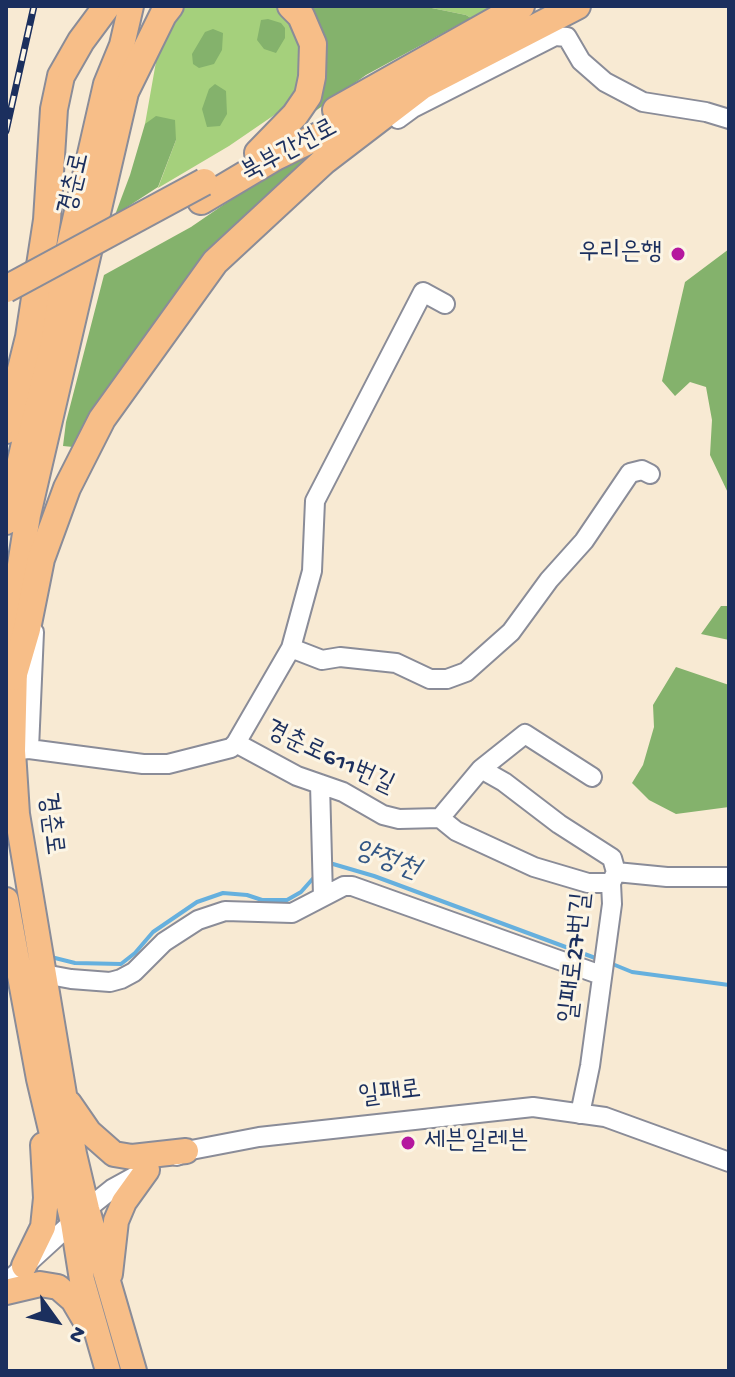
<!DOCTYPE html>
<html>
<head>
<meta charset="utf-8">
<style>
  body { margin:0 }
  #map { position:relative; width:735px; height:1377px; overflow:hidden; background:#f8ead3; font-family:"Gochi Hand",sans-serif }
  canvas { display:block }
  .frame { position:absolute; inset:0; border:8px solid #1b2f5e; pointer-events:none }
  .north { position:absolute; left:16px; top:1281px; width:80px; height:80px; -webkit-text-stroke:6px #fcf5e5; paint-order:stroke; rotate:123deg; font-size:22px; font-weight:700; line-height:32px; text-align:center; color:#1b2f5e }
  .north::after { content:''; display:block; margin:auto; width:28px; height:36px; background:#1b2f5e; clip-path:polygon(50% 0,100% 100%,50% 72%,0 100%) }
</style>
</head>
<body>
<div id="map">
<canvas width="735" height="1377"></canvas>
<div class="frame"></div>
<div class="north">N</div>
</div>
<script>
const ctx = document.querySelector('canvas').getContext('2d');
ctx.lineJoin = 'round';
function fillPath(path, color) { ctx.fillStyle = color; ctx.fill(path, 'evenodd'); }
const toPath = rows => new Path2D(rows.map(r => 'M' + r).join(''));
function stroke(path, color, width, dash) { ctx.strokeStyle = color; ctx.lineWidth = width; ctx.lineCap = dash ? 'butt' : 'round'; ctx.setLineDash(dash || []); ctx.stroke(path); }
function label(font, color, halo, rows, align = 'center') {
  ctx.font = font + ' "Gochi Hand","Poor Story",sans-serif'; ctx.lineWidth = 6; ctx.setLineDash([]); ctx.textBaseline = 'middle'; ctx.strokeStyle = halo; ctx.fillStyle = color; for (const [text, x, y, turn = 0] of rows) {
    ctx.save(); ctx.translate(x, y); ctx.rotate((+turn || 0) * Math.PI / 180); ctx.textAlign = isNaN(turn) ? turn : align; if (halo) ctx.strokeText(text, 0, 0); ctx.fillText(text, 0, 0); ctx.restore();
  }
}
fillPath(toPath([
  [178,6,285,6,303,41,298,90,286,107,229,146,158,188,176,140,145,124,157,56,167,22],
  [422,6,497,6,471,18,466,15]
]), '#a5d07c');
fillPath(toPath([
  [307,6,422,6,466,15,471,18,366,75,314,112,325,81,322,43],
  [268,19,281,23,285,28,285,38,276,53,264,49,257,40,261,20],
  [213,29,223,33,222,50,214,64,199,68,193,64,192,54,205,32],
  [215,84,226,91,227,114,220,126,207,127,202,109,209,89],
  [156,116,175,120,176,140,158,187,115,215,130,175,145,124],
  [325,145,263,199,207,259,94,413,73,447,63,446,66,422,104,275,191,227,267,175],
  [729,249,729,495,710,455,712,420,706,387,690,382,675,396,662,381,685,282],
  [721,606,729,606,729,640,701,634],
  [676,667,729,685,729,807,676,814,649,800,632,783,643,765,654,727,653,705]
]), '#84b26c');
stroke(toPath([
  [328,867,333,864,374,876,598,959],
  [51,957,75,963,121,964,135,953,153,932,197,902,223,893,247,895,262,900,287,900,301,892,317,874],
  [610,963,632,972,729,985]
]), '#66b0de', 4);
const minor = toPath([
  [398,119,413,108,555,36,567,37,581,61,605,82,643,102,706,112,729,119],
  [291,648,322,660,340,657,396,663,430,679,447,679,466,672,511,632,549,580,584,541,630,473,642,470,650,474],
  [236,743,291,648,312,571,315,501,423,292,445,304],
  [29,749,34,632],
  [19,750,29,749,143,764,168,764,231,748,236,743,297,776,343,792,383,815,399,819,440,818,481,769,504,782,559,824,612,858,616,872],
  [481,769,525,734,592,777],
  [320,784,323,896],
  [440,818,456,831,534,867,588,883,611,883],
  [44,974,71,979,110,982,121,979,134,972,164,942,198,920,225,911,292,913,344,886,352,886,601,975],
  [580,1114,590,1066,612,904,611,883,616,872,667,877,729,877],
  [177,1156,186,1151,259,1137,533,1107,605,1117,729,1162],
  [6,1283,87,1209,112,1189,143,1172]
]);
const major = toPath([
  [122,45,127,88,28,515,17,584,13,751,17,814,74,1154,87,1209,134,1371],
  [6,522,106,84,122,45,131,6],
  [6,900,39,1079,73,1223,82,1280,108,1371],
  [69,1103,89,1132,114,1154,132,1157,186,1151],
  [24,1266,43,1227,46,1198,43,1145],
  [110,1274,116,1221,124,1202,147,1170],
  [6,1292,40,1284,58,1287,73,1300,86,1322]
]);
const highway = toPath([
  [127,88,163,15,170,6],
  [336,110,521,6],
  [258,153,295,115,308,96,312,77,313,44,301,16,291,6],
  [201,201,275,157,422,86,577,6],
  [6,430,29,337,47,220,54,109,61,76,81,41,107,6],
  [13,677,27,629,41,559,67,488,102,419,215,262,324,161,422,86]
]);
stroke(minor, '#8a8c98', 22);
stroke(major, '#8a8c98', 28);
stroke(highway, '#8a8c98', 30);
stroke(minor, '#fff', 18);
stroke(major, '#f7be88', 24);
stroke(highway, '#f7be88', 26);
const rail = toPath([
  [6,131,34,6]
]);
stroke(rail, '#1b2f5e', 7);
stroke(rail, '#fcf5e5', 4, [12]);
const highwayBridge = toPath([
  [6,289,204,182]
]);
stroke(highwayBridge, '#8a8c98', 30, []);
stroke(highwayBridge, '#f7be88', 26);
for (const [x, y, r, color] of [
  [678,254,8,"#b5179e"],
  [408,1143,8,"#b5179e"]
]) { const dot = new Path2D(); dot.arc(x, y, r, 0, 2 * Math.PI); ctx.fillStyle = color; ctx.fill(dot); stroke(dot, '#fcf5e5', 3); }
label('26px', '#1b2f5e', '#fcf5e5', [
  ["북부간선로",290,152,-28],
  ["경춘로",76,184,-77],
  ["경춘로611번길",329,759,25],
  ["경춘로",49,824,83],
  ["일패로27번길",577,958,-84],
  ["일패로",390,1095,-7]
]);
label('26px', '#1b2f5e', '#fcf5e5', [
  ["우리은행",662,254],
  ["세븐일레븐",424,1143,"left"]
], 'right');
label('italic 28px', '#325684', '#fcf5e5', [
  ["양정천",386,862,20]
]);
</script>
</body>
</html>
